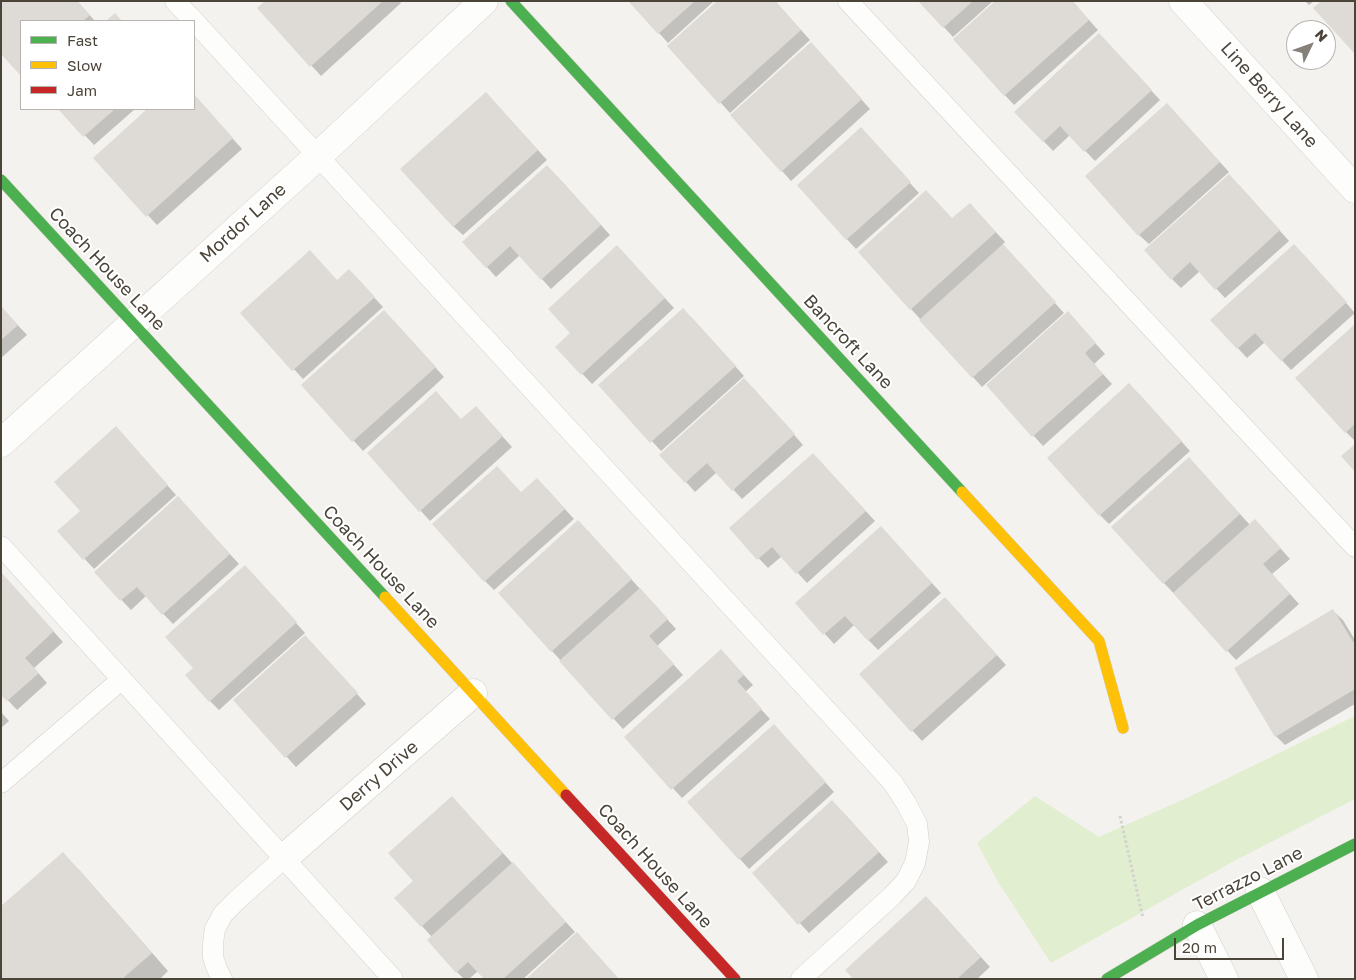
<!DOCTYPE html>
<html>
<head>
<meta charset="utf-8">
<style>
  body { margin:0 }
  #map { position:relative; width:1356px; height:980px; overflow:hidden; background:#f4f2ee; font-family:"Golos Text",sans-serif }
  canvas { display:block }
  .frame { position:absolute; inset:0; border:2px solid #4b4439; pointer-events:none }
  .legend { position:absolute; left:20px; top:20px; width:175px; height:90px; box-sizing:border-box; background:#fff; border:1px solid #b7b4b0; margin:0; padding:6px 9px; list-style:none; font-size:15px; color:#4b4439 }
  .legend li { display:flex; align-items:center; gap:10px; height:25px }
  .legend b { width:25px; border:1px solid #b7b4b0 }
  .north { position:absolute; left:1286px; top:20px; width:50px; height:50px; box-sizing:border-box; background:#fff; border:1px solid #b7b4b0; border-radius:50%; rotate:48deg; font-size:14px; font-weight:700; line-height:20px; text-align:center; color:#4b4439 }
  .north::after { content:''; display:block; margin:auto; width:18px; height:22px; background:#868178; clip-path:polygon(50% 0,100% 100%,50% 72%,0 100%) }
  .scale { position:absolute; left:1174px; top:938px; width:110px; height:22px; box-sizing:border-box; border:2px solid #4b4439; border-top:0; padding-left:6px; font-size:15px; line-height:18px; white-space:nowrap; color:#4b4439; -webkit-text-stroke:4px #fff; paint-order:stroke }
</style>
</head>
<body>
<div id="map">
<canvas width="1356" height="980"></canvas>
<div class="frame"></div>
<ul class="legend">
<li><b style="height:6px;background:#4caf50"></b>Fast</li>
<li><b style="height:6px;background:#ffc107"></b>Slow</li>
<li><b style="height:6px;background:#c62828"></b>Jam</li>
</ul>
<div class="north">N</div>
<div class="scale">20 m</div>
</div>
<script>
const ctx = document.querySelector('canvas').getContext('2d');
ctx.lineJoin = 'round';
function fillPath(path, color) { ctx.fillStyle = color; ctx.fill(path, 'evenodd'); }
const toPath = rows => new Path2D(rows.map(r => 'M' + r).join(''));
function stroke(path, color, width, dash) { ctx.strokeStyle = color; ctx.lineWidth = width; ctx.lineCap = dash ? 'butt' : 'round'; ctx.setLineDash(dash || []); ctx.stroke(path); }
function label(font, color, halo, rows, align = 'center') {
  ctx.font = font + ' "Golos Text",sans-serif'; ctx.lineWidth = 4; ctx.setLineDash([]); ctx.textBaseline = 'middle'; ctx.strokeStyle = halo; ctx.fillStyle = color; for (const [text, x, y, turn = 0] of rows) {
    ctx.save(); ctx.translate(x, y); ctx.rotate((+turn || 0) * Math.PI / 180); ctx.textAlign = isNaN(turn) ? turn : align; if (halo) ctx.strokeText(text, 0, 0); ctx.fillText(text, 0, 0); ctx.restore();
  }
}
fillPath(toPath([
  [1355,716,1355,799,1234,861,1051,963,998,882,977,843,1035,796,1099,837,1191,796]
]), '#e1eecf');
fillPath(toPath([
  [1,1,77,1,95,21,21,21,21,74,1,52],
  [267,1,399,1,401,3,321,76,259,8],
  [630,1,714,1,668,43],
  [775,1,810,40,730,113,669,46],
  [920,1,993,1,953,37],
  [1072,1,1098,30,1014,105,954,40],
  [1305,1,1314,1,1309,5],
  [1108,44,1160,100,1095,161,1070,135,1053,151,1016,112],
  [820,53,870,109,791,181,782,171],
  [194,95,242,149,157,225,95,158,149,109,194,109],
  [495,103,547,160,463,235,453,226],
  [60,109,135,109,94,145],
  [1176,114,1229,172,1149,244,1139,235],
  [870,139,919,193,856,249,798,186],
  [557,176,610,235,551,289,520,255,496,277,464,242],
  [1239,185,1289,241,1225,298,1200,271,1181,288,1172,279],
  [979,214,1005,242,1002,245,1064,313,982,387,911,309],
  [1304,255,1355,313,1291,370,1265,342,1247,358,1212,320],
  [627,257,674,308,592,384,557,347,572,333],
  [358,280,383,307,303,379,242,313,337,281],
  [1,307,27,335,1,358],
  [693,319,744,376,661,451,600,385],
  [394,321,444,377,363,451,303,385],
  [1077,323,1105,354,1094,364,1112,384,1043,446,987,385],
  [1355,326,1355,441,1346,432],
  [754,389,803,445,742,499,717,472,695,492,686,482],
  [1139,394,1190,451,1109,524,1100,515],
  [485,417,512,447,430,521,368,453,462,421],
  [125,438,176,495,94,569,59,531,82,511],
  [813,454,875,521,807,583,782,556,768,568,731,529],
  [1198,468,1250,525,1264,530,1290,559,1272,574,1299,604,1236,660,1164,583],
  [547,489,574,519,494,590,485,581,522,494],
  [187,507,239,564,173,624,146,596,131,610,95,572],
  [588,531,676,629,657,646,683,675,623,729,552,651],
  [890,537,941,593,878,650,854,625,834,644,797,603],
  [1,573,63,642,34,668,47,683,17,710,1,693],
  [254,576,305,633,219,710,210,701,195,668],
  [954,608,1006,665,922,741,861,675],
  [1333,611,1343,620,1355,640,1355,704,1285,745,1276,736],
  [315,647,366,704,296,767,235,700],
  [731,661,753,685,745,692,770,719,682,798,626,737],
  [1,712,9,721,1,728],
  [783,735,834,792,749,869,688,802],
  [461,807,575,932,523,979,485,979,478,971,469,979,464,979,457,972,432,937,396,898,415,881],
  [842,811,888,862,809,933,753,873],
  [63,854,80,871,168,971,160,979,1,979],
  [936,907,990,967,977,979,855,979]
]), '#0003');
fillPath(toPath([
  [1,1,77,1,90,15,83,21,21,21,21,76,1,54],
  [265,1,383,1,310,67,257,8],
  [628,1,695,1,658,34],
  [717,1,775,1,801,30,719,104,667,46],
  [918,1,973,1,943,28],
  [995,1,1073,1,1089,20,1004,96,953,39],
  [1321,1,1355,1,1355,54,1313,8],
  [115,13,122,21,106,21],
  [1099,33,1152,90,1084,152,1060,126,1043,142,1014,112],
  [811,42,862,99,781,172,730,115],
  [486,92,538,150,453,227,400,169],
  [194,94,233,138,146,217,93,158,147,109,194,109],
  [1167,103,1220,162,1138,236,1085,176],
  [58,109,115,109,83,137],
  [861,127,911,182,846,240,797,185],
  [547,165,601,225,541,280,510,246,486,268,462,242],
  [1229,174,1280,230,1215,290,1190,262,1171,280,1144,250],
  [926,190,952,218,970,203,996,232,910,310,858,252],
  [1003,244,1056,302,972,378,919,320],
  [1294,244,1347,302,1281,361,1255,333,1237,349,1210,320],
  [617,245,665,298,581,375,555,347,570,333,548,309],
  [310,250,337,280,349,269,375,297,292,371,240,313],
  [1,306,18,325,1,340],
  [683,308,736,366,650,443,598,385],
  [384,310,436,367,352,442,301,385],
  [1068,311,1096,343,1085,353,1103,374,1032,437,986,385],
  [1355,324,1355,424,1345,433,1295,378],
  [744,378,795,434,732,491,707,463,685,483,659,455],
  [1129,383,1182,441,1099,516,1047,458],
  [436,391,461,419,476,406,503,436,419,512,367,453],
  [116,426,168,485,83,560,57,531,80,511,54,482],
  [1355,444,1355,472,1341,456],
  [813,453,866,511,796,574,772,547,757,560,729,528],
  [1189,457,1240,514,1163,584,1111,527],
  [497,466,521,492,537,478,565,509,484,582,432,524],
  [178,496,230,554,162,615,137,587,120,601,94,572],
  [1255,519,1281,548,1263,564,1290,594,1226,652,1173,593],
  [578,520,632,579,551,652,498,593],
  [881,526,932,583,868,641,845,616,823,635,795,603],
  [245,565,297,622,209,702,185,675,193,668,165,637],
  [1,572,54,631,25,658,39,673,7,701,1,695],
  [640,588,668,619,649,636,674,664,612,720,559,661],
  [945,597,997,655,911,732,859,674],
  [1333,609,1355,645,1355,689,1275,737,1234,668],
  [305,635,358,693,285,758,233,700],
  [721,649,744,675,737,681,762,709,671,790,624,737],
  [774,724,826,782,739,860,687,802],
  [452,796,503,853,421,927,394,898,413,881,388,853],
  [832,800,879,852,798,925,752,873],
  [63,852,152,953,122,979,1,979,1,906],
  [513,862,566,922,503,979,484,979,468,962,456,973,427,940],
  [926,896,981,957,957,979,853,979,845,970],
  [577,932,619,979,526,979]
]), '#dedbd6');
const lane = toPath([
  [175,1,194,21],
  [848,1,1355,547],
  [194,21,875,763,893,783,906,803,917,824,919,842,915,863,906,881,892,896,801,979],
  [1,546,393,979],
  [1,783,121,680],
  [222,979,217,969,213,957,213,943,215,929,223,914,237,900,284,858]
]);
const street = toPath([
  [1183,1,1355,189],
  [1,443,318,156,484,1],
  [284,858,473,693],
  [1260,891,1304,979],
  [1197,925,1224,979]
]);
const fast = toPath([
  [511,1,962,492],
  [1,180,385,597],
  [1107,979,1197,925,1355,844]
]);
const slow = toPath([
  [962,492,1099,641,1123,728],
  [385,597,566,795]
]);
const jam = toPath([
  [566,795,735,979]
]);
stroke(lane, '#d2d0cb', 21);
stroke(street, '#d2d0cb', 29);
stroke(fast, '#d3cfc5', 12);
stroke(slow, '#d3cfc5', 12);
stroke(jam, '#d3cfc5', 12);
stroke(toPath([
  [1120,816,1143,918]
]), '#d3d2cc', 3, [2.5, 2.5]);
stroke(lane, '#fdfdfc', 20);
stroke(street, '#fdfdfc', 28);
stroke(fast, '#4caf50', 11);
stroke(slow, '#ffc107', 11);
stroke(jam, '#c62828', 11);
label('18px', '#4b4439', '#fff', [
  ["Line Berry Lane",1269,95,48],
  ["Mordor Lane",243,223,-42],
  ["Coach House Lane",107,269,47],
  ["Bancroft Lane",848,342,47],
  ["Coach House Lane",381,567,47],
  ["Derry Drive",379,776,-41],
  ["Coach House Lane",655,866,48],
  ["Terrazzo Lane",1248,879,-27]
]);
</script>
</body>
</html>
